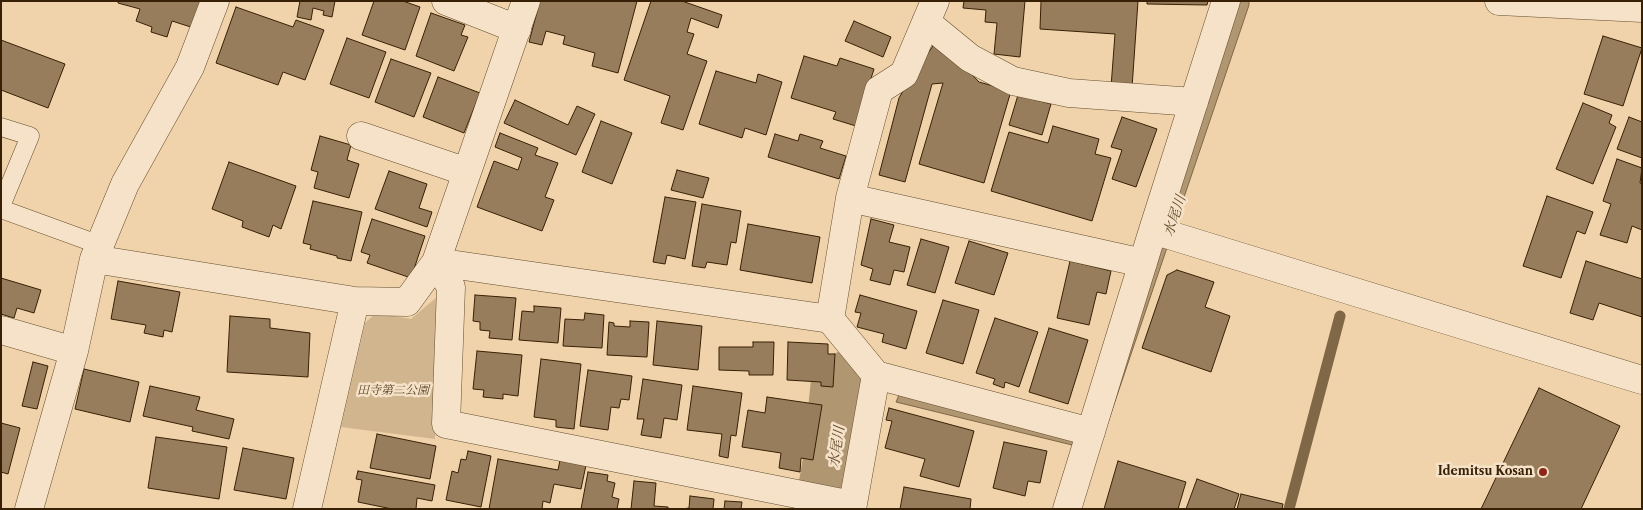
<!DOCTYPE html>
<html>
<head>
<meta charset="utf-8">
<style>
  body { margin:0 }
  #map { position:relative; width:1643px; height:510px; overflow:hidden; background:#f0d3aa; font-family:"Libre Caslon Text",serif }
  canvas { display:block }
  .frame { position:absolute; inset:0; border:2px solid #372005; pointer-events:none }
</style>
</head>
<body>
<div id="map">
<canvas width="1643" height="510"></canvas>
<div class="frame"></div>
</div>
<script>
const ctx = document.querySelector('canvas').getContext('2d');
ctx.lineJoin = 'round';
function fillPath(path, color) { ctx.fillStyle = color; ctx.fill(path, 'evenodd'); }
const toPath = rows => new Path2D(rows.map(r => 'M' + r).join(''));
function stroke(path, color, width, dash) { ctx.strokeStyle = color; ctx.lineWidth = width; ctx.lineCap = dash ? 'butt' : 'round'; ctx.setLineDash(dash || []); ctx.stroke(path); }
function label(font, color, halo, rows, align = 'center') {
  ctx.font = font + ' "Libre Caslon Text","Noto Serif JP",serif'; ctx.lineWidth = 5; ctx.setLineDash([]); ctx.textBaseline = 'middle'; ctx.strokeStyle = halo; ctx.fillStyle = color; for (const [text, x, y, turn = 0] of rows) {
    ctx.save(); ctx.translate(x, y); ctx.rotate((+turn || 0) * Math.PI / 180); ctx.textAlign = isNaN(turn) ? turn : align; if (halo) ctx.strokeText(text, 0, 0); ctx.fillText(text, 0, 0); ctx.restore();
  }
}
fillPath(toPath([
  [437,297,435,439,341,427,365,323,376,313,411,319]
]), '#d1b58e');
const water = toPath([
  [1240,1,1249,1,1249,5,1104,434,1178,182,1240,1],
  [899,395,1079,437,1076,446,896,402,899,395]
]);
fillPath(water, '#b19672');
stroke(water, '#806746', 1);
stroke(toPath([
  [1289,509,1340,316]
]), '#806746', 11);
stroke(toPath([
  [829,509,837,464,845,386]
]), '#b19672', 69);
const building = toPath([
  [118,1,206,1,197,29,172,21,167,37,151,32,152,27,136,21,140,9,118,3,118,1],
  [300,1,335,1,332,17,323,15,324,11,313,8,311,20,297,17,300,1],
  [374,1,403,1,420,7,405,50,362,35,374,1],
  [540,1,637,1,618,73,592,66,595,53,563,44,565,36,546,31,542,45,529,42,540,1],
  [651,1,682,1,722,15,718,28,691,18,687,32,694,34,687,54,707,61,683,130,661,123,670,96,624,80,651,1],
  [964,1,1025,1,1020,57,994,54,997,23,985,22,986,10,963,8,964,1],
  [1041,1,1138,1,1132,88,1111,87,1115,34,1040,29,1041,1],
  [1147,1,1208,1,1207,5,1147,4,1147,1],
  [236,7,293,27,296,20,324,30,305,80,283,72,278,85,216,63,236,7],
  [431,13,465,25,461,35,468,37,454,71,416,56,431,13],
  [854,21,891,37,883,57,845,41,854,21],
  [1603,36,1642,48,1623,106,1584,94,1603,36],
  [347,38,386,52,369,98,330,84,347,38],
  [938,39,979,82,1011,91,984,183,919,164,943,83,932,84,905,182,879,175,899,98,911,77,938,39],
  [1,40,65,64,48,108,1,90,1,40],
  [804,56,837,66,840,58,874,69,856,126,833,119,836,112,791,98,804,56],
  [391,59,431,73,414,117,375,102,391,59],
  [716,71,756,83,758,74,782,82,766,135,745,128,742,138,699,124,716,71],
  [438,77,480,93,464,133,423,117,438,77],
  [1018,95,1051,104,1042,135,1009,125,1018,95],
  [515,100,568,125,577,106,595,114,576,155,504,123,515,100],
  [1583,103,1612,115,1609,123,1616,127,1593,184,1556,169,1583,103],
  [1122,117,1157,129,1136,187,1112,179,1122,150,1111,147,1122,117],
  [1629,117,1642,122,1642,158,1617,149,1629,117],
  [601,121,632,133,612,184,582,172,601,121],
  [1053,126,1099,139,1095,154,1111,158,1092,221,991,191,1009,132,1048,143,1053,126],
  [500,133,538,148,535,155,558,163,545,197,554,200,542,231,477,207,494,161,518,170,522,158,495,147,500,133],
  [775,134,798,141,800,134,823,141,820,148,846,156,839,179,768,157,775,134],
  [320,136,351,145,347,160,359,164,349,198,314,188,318,172,311,170,320,136],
  [1617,159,1642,168,1640,183,1642,184,1642,230,1632,226,1627,243,1600,235,1611,204,1603,201,1617,159],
  [229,162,296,186,281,229,273,225,269,237,242,227,243,221,212,209,229,162],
  [677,170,709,178,703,198,671,190,677,170],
  [389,171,427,184,419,208,432,212,427,227,375,209,389,171],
  [1547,196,1593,212,1585,234,1577,231,1561,278,1523,266,1547,196],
  [665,197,696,202,685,259,667,255,665,264,653,262,665,197],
  [313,201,362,212,351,261,337,258,337,256,310,249,311,245,303,243,313,201],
  [702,204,741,211,736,243,731,242,727,265,707,262,705,268,692,266,702,204],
  [372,219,425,236,411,278,367,263,370,255,361,252,372,219],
  [871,219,894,225,889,242,910,247,904,272,894,270,890,285,870,280,873,269,861,265,871,219],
  [748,224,820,237,812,283,740,270,748,224],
  [921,239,949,247,935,293,907,285,921,239],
  [969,241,1008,253,994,295,955,283,969,241],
  [1070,261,1111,271,1106,294,1097,292,1089,325,1057,318,1070,261],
  [1586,261,1642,279,1642,317,1599,303,1593,320,1570,313,1586,261],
  [1177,270,1214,282,1205,307,1230,316,1211,372,1142,348,1167,275,1177,270],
  [1,278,41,290,34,313,17,308,14,318,1,314,1,278],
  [118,281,180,292,172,332,164,330,163,337,144,333,146,325,111,319,118,281],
  [475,295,516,298,512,340,489,338,490,331,480,330,480,322,473,321,475,295],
  [860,295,917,311,906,349,882,342,884,334,857,327,861,313,855,312,860,295],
  [943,300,979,310,963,364,926,353,943,300],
  [534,306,561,308,558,343,519,340,522,311,534,312,534,306],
  [585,313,604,315,602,348,563,346,565,319,584,320,585,313],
  [230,316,270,319,270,328,310,333,308,377,227,372,230,316],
  [995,318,1038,332,1019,387,1005,382,1004,388,993,384,995,379,976,373,995,318],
  [630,321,649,322,647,357,607,355,609,322,614,323,614,326,630,327,630,321],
  [657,321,702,326,698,370,653,365,657,321],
  [1049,328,1088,340,1068,404,1029,392,1049,328],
  [753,342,774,342,773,375,749,375,749,371,719,370,719,347,753,347,753,342],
  [788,342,828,344,828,354,835,354,833,387,821,386,821,382,787,380,788,342],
  [477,351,522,355,518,396,503,394,503,399,483,397,484,390,473,389,477,351],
  [541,359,581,364,574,429,556,427,556,420,534,417,541,359],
  [33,362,48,366,37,409,22,406,33,362],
  [84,369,139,382,130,422,75,409,84,369],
  [588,370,632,376,629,400,621,399,619,408,611,407,608,430,580,426,588,370],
  [643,379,682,385,677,420,664,418,661,438,641,435,644,419,637,419,643,379],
  [150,386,200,397,196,410,234,419,229,439,192,431,193,427,143,416,150,386],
  [693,386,742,393,736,436,731,435,728,458,719,456,722,434,687,430,693,386],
  [1539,388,1620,426,1581,509,1481,509,1539,388],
  [767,397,822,405,813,460,801,458,800,472,779,468,781,453,742,447,748,410,765,413,767,397],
  [889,408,974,431,959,487,920,476,925,459,885,448,892,421,886,420,889,408],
  [1,423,20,428,8,474,1,472,1,423],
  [377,434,436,446,430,479,370,468,377,434],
  [156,437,227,447,219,499,148,488,156,437],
  [1004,442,1047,451,1040,483,1028,481,1025,496,993,488,1004,442],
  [243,448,294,458,286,499,234,490,243,448],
  [468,451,491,456,481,507,446,500,452,471,458,473,461,459,466,460,468,451],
  [498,459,558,470,560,460,586,465,581,489,554,484,550,503,543,501,542,509,489,509,498,459],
  [1118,461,1186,482,1178,509,1104,509,1118,461],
  [358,471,435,485,432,501,417,498,416,509,392,509,358,502,362,480,356,479,358,471],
  [588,472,608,475,607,481,615,483,612,497,619,499,617,509,581,509,588,472],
  [1197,479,1239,494,1234,509,1186,509,1197,479],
  [634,481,656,483,654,506,668,507,668,509,631,509,634,481],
  [904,487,971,499,970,509,900,509,904,487],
  [1241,494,1283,504,1282,509,1237,509,1241,494],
  [690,496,714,499,713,509,682,509,689,508,690,496],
  [725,501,742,502,741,509,743,509,724,509,725,501]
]);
fillPath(building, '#977d5b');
stroke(building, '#372005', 1);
const lane = toPath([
  [1,127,30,136,1,206],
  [1,209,100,245]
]);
const street = toPath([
  [446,1,517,29],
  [935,1,904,74,879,90,850,198,830,319,876,375,1091,432],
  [1499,1,1642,8],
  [926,22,970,58,1013,81,1069,93,1194,102],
  [361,136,467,172],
  [850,198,1143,263],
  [1153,230,1642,380],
  [94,259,355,301,407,302,436,262,526,1],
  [830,319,436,262,451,287,446,424,852,505],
  [1,330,74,351],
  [29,509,74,351,94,259,125,184,190,67,215,1],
  [307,509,355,301],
  [852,509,876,375],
  [1067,509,1153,230,1226,1]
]);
stroke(lane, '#654d2e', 19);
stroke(street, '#654d2e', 29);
stroke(lane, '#f5e2c8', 18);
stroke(street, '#f5e2c8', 28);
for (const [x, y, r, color] of [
  [1543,472,5,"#8f2418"]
]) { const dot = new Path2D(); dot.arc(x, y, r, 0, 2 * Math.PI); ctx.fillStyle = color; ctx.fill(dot); stroke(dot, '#f5e2c8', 2); }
label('italic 12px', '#5e4527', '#f5e2c8', [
  ["田寺第二公園",393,391]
]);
label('bold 12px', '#372005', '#f5e2c8', [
  ["Idemitsu Kosan",1533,472]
], 'right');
label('italic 14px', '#62492b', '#f5e2c8', [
  ["水尾川",1175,216,-71],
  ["水尾川",837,447,-82]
]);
</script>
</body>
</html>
